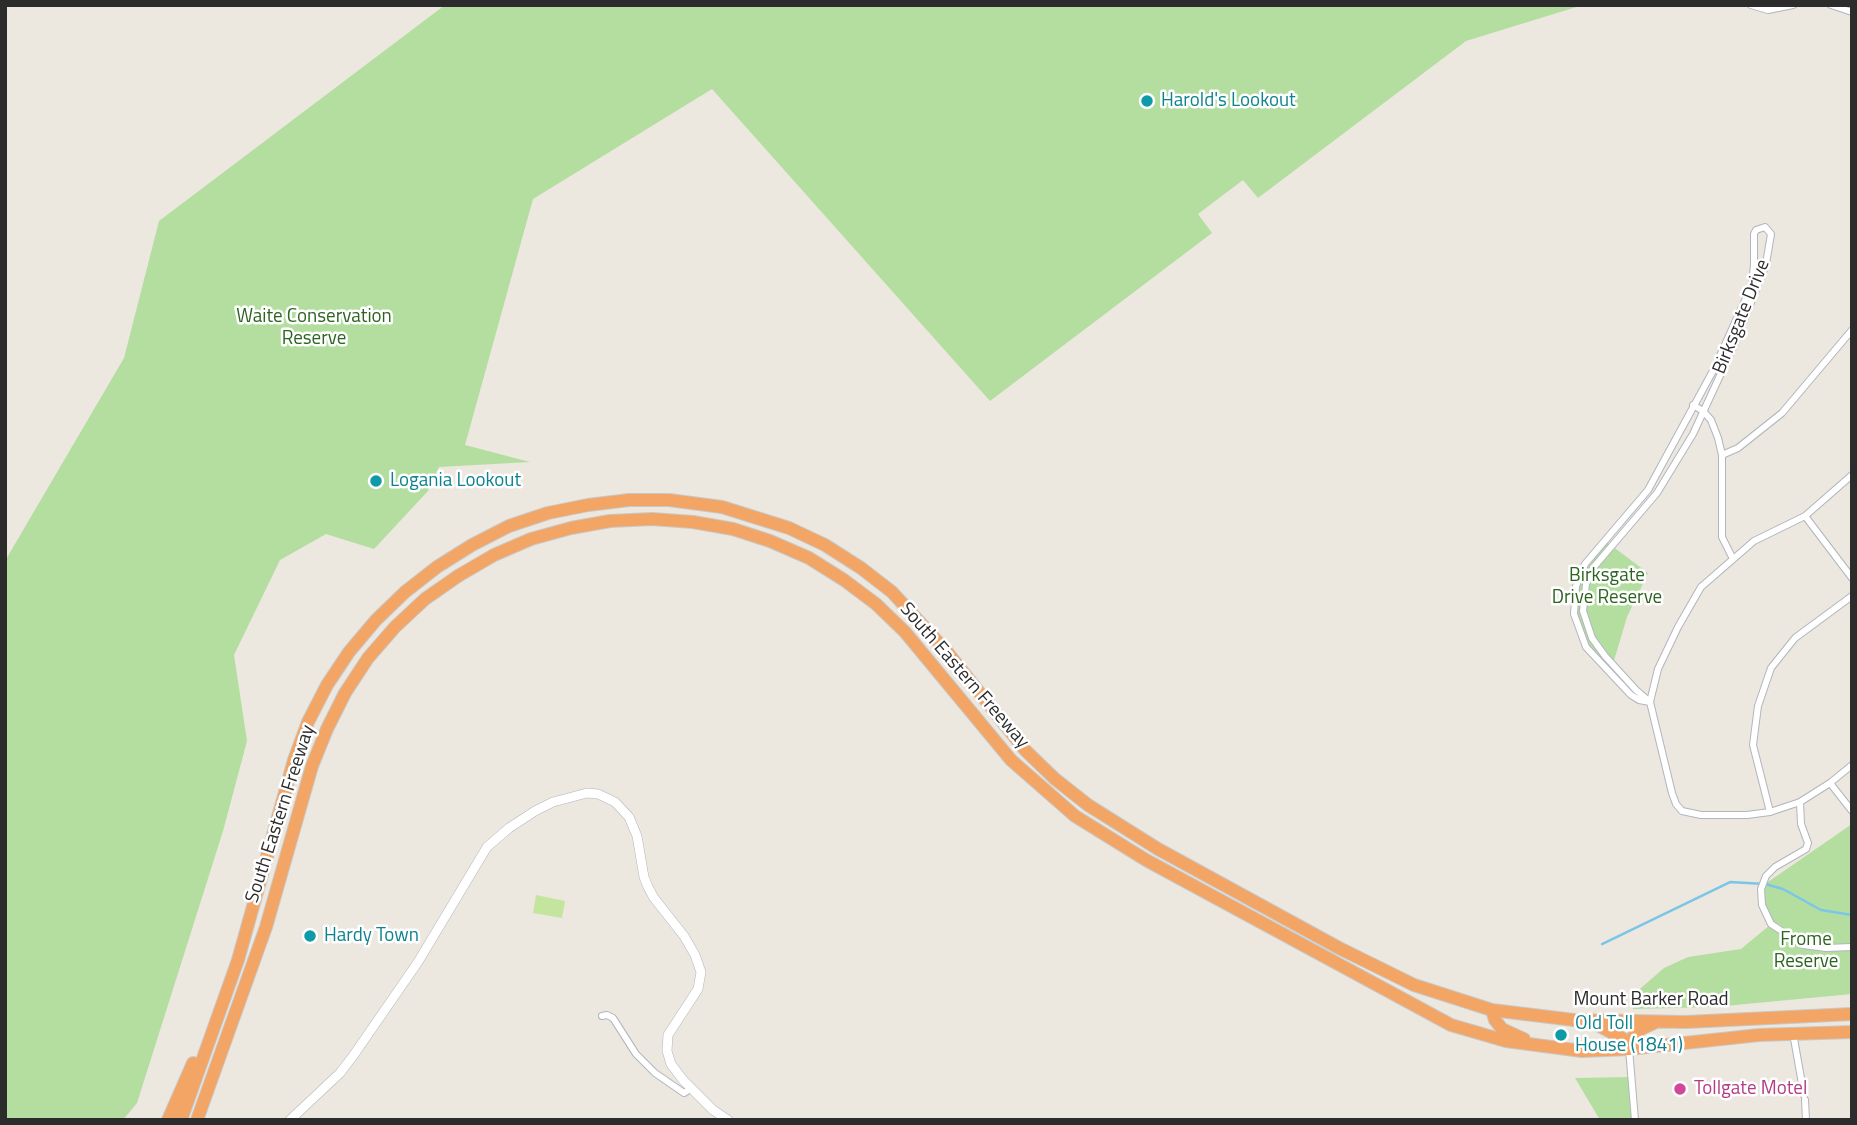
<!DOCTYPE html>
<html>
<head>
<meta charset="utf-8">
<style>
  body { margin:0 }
  #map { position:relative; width:1857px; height:1125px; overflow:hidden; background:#ece7df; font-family:"Titillium Web",sans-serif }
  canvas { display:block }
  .frame { position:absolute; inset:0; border:7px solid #2c2c2c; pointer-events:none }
</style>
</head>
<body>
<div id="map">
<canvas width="1857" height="1125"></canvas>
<div class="frame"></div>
</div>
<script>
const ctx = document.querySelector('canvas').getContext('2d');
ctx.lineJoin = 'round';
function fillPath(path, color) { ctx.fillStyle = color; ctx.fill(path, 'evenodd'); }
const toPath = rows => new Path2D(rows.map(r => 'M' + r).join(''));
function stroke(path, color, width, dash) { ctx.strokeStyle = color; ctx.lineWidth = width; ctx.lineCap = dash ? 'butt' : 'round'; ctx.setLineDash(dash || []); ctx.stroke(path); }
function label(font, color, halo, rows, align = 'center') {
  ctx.font = font + ' "Titillium Web",sans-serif'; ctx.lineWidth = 5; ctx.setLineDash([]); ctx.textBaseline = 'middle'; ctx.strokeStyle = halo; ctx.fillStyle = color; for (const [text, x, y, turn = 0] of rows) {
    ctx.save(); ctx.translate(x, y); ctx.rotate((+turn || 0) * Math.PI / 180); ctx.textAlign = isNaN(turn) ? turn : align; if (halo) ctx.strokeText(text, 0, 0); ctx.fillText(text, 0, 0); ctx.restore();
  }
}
fillPath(toPath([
  [445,5,1583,5,1466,41,1258,198,1243,180,1198,214,1212,233,990,401,712,89,533,199,465,445,530,462,439,467,428,491,374,549,326,534,280,560,234,655,247,741,223,831,137,1103,123,1120,5,1120,5,561,124,358,159,221],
  [1604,540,1648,573,1627,617,1610,674,1586,647,1574,614,1580,575],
  [1852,824,1852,994,1714,1007,1633,1009,1634,994,1664,968,1688,957,1741,949,1770,925,1761,889,1765,884],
  [1631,1077,1635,1120,1600,1120,1575,1078]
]), '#b4dea0');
fillPath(toPath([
  [536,895,565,901,562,918,533,913]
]), '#c4e59d');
stroke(toPath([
  [1602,944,1730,882,1765,884,1783,889,1821,910,1852,915]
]), '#7bc6e6', 2.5);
const street = toPath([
  [1751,5,1768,10,1793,5],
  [1831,5,1852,12],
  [1693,405,1703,411,1711,420,1718,438,1722,455,1722,537,1732,557],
  [1722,455,1738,448,1782,413,1852,330],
  [1805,516,1852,578],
  [1650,702,1639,700,1631,695,1586,647,1574,614,1576,586,1585,564,1648,490,1714,369,1752,285,1754,265,1754,234,1756,230,1765,227,1771,234,1766,264,1736,341,1693,434,1657,493,1593,568,1586,584,1583,611,1592,638,1605,656,1636,690,1650,702,1672,793,1676,804,1682,811,1701,815,1747,815,1770,812,1800,802,1830,783,1852,765],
  [1650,702,1658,669,1678,627,1701,587,1754,541,1805,516,1852,475],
  [1830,783,1852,811],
  [1800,802,1801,824,1808,843,1806,849,1775,867,1766,876,1761,889,1762,905,1771,924,1803,945,1826,948,1852,947],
  [1770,812,1753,745,1758,706,1771,668,1795,638,1852,596],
  [602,1016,607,1015,613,1018,636,1054,655,1073,684,1093,692,1088],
  [1793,1033,1804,1095],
  [1629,1049,1635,1120],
  [1805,1100,1806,1120]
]);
const secondary = toPath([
  [290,1120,340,1073,353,1056,418,962,487,847,509,828,535,811,553,802,587,793,598,794,615,802,629,817,637,836,644,877,648,887,654,898,684,936,695,955,701,972,698,989,668,1035,667,1051,671,1064,683,1080,713,1110,728,1120]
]);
const highway = toPath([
  [1492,1010,1495,1020,1502,1029,1524,1039],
  [1594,1023,1622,1038,1629,1049],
  [1629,1049,1632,1038,1641,1029,1654,1023],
  [168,1120,193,1063],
  [181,1120,238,960,294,760,308,722,327,685,349,652,376,620,405,592,437,567,472,545,509,526,548,513,588,505,629,500,669,500,722,507,789,528,825,545,861,568,892,592,948,653,1025,750,1055,779,1088,805,1158,849,1339,948,1414,985,1492,1010,1574,1020,1686,1022,1852,1014],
  [197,1120,266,927,312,766,327,729,345,693,368,658,395,627,425,599,458,576,494,555,531,539,571,528,610,521,652,519,693,522,733,529,770,541,809,558,844,580,876,604,905,632,1011,760,1075,816,1146,860,1451,1025,1506,1041,1582,1051,1629,1049,1759,1035,1852,1032]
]);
stroke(street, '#b2b5be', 8);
stroke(secondary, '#b2b5be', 10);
stroke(highway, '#c8c8c8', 14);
stroke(street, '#fff', 6);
stroke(secondary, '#fff', 9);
stroke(highway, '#f2a564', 12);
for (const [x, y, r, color] of [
  [1147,101,7,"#0f9aa8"],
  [376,481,7,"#0f9aa8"],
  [310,936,7,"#0f9aa8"],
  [1561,1035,7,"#0f9aa8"],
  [1680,1089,7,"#d1479c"]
]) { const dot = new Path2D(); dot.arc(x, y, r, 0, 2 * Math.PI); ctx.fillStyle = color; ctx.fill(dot); stroke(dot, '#fff', 2.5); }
label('19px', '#0d838f', '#fff', [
  ["Harold's Lookout",1161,101],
  ["Logania Lookout",390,481],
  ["Hardy Town",324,936],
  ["Old Toll",1575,1024],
  ["House (1841)",1575,1046]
], 'left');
label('19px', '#2d6420', '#fff', [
  ["Waite Conservation",314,317],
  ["Reserve",314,339],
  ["Birksgate",1607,576],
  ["Drive Reserve",1607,598],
  ["Frome",1806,940],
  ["Reserve",1806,962]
]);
label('19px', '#2c2c2c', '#fff', [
  ["Birksgate Drive",1742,317,-68],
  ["South Eastern Freeway",964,676,49],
  ["South Eastern Freeway",281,814,-72],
  ["Mount Barker Road",1651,1000]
]);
label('19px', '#b23c85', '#fff', [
  ["Tollgate Motel",1694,1089]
], 'left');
</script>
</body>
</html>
